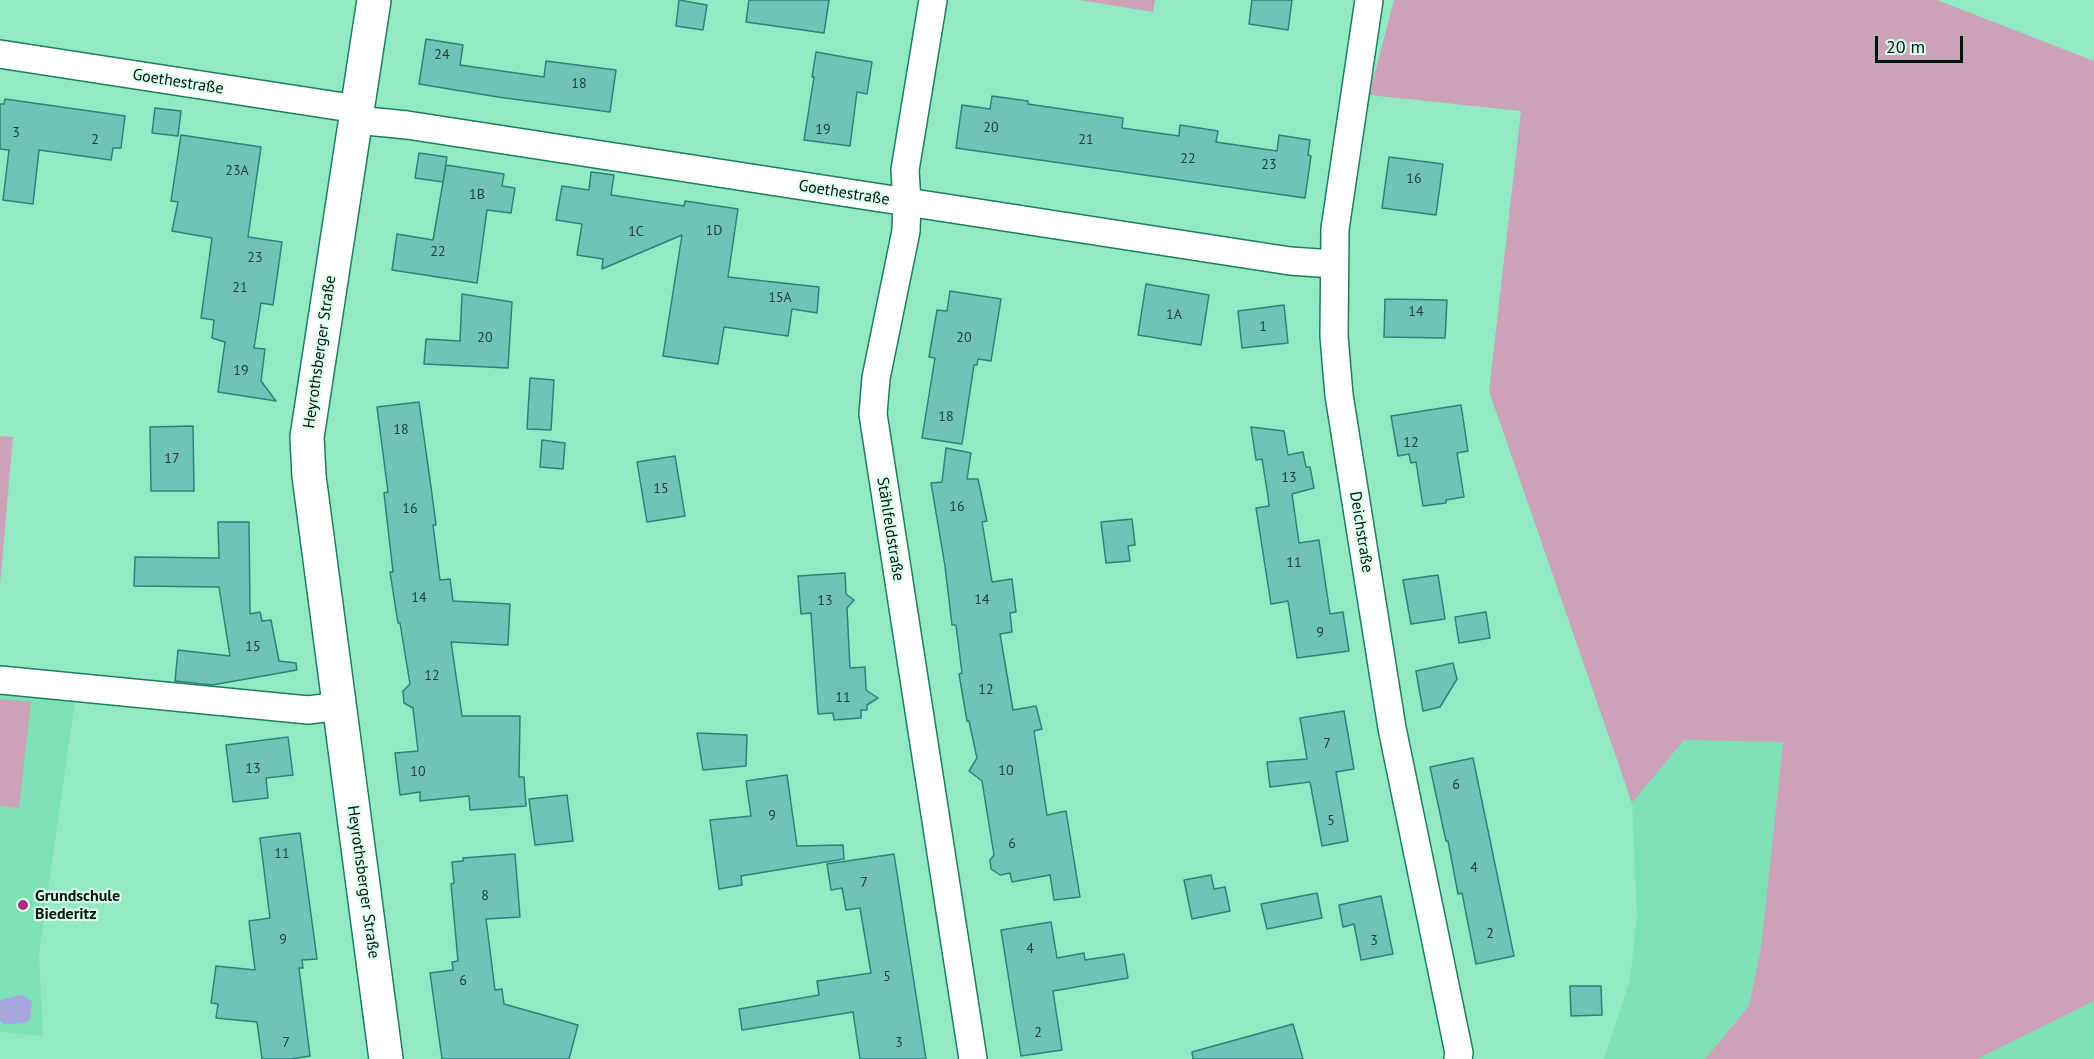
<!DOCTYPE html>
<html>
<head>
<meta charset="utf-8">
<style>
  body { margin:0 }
  #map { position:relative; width:2094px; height:1059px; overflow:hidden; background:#91eac4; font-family:"PT Sans",sans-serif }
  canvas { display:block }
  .scale { position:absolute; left:1875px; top:36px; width:88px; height:27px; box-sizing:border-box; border:3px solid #00150b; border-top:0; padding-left:8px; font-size:18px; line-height:21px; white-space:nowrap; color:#00150b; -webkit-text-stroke:4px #dfe; paint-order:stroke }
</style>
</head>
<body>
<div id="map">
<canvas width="2094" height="1059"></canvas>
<div class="scale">20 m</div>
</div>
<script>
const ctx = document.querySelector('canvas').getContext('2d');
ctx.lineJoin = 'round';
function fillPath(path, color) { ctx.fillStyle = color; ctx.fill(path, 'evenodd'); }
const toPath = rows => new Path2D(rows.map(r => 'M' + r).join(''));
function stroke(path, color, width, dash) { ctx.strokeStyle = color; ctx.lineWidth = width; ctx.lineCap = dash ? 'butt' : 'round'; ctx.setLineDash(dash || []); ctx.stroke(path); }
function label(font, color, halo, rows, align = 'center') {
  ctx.font = font + ' "PT Sans",sans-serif'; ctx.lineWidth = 4.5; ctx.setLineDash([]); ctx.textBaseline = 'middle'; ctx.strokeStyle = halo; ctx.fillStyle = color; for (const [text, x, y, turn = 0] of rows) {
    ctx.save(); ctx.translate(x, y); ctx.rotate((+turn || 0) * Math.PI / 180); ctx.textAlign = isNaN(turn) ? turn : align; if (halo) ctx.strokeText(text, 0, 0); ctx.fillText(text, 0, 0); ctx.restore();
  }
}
fillPath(toPath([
  [0,694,75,701,39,954,43,1036,0,1032],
  [1684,739,1783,742,1761,947,1749,1006,1705,1059,1604,1059,1630,980,1637,915,1632,803],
  [2094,1001,2094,1059,1977,1059]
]), '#7ee0b6');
fillPath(toPath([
  [1079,0,1155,0,1153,12],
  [1394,0,1937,0,2094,61,2094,1001,1977,1059,1705,1059,1749,1006,1761,947,1783,742,1684,740,1632,803,1489,391,1521,111,1369,95],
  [0,436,13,437,0,584],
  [0,699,31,702,19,808,0,806]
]), '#cba2b8');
fillPath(toPath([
  [22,995,32,1001,30,1020,24,1023,14,1024,4,1024,0,1021,0,1000]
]), '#a7a6de');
const building = toPath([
  [679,0,707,5,703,30,676,26,679,0],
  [749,0,829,0,824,33,746,22,749,0],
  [1252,0,1292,0,1288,30,1249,24,1252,0],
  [426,39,463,45,460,65,544,77,546,61,616,70,610,112,498,97,419,84,426,39],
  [816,52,872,62,867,94,857,92,850,146,804,140,814,77,812,77,816,52],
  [992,96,1028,101,1028,104,1123,118,1122,128,1179,136,1180,125,1218,131,1216,142,1277,151,1279,135,1310,140,1308,155,1311,156,1305,198,956,148,962,105,990,109,992,96],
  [5,99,125,116,121,148,113,148,111,160,39,150,33,204,3,200,9,150,0,149,0,104,4,104,5,99],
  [155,108,181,111,178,136,152,133,155,108],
  [181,135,261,147,248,237,282,242,273,305,261,303,254,348,265,349,261,381,276,401,218,392,225,342,212,338,214,320,201,318,212,238,172,231,178,202,171,201,181,135],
  [419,153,447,157,443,182,415,178,419,153],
  [1389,157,1443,164,1436,215,1382,208,1389,157],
  [446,165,504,174,502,186,515,188,511,213,487,210,477,283,392,270,397,234,433,240,446,165],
  [591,172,614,175,611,195,684,206,685,201,738,209,728,277,819,287,817,313,792,309,788,336,724,327,718,364,663,356,682,235,602,269,603,259,577,255,582,224,556,220,562,186,589,190,591,172],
  [1146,284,1209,295,1201,345,1138,335,1146,284],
  [950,291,1001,299,991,361,978,359,977,365,974,365,962,444,922,438,935,358,929,357,937,310,947,311,950,291],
  [462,294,512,302,508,368,424,364,426,339,460,341,462,294],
  [1385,299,1447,300,1445,338,1384,337,1385,299],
  [1284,305,1288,343,1242,348,1238,311,1284,305],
  [530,378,554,380,551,430,527,429,530,378],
  [419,402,431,487,436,525,433,525,440,580,450,579,453,601,510,604,508,645,451,642,462,716,520,716,519,777,524,777,526,806,470,810,469,796,420,801,420,792,400,795,395,753,418,751,413,708,404,703,403,691,410,684,400,623,398,623,390,572,393,572,384,493,388,492,377,407,419,402],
  [1461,405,1468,451,1457,453,1464,497,1446,500,1446,503,1423,506,1416,462,1411,463,1409,454,1398,456,1391,416,1461,405],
  [193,426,194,491,151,491,150,427,193,426],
  [1251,427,1284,431,1288,455,1303,452,1306,467,1310,467,1314,488,1292,494,1299,543,1319,540,1330,614,1343,612,1349,651,1297,658,1288,601,1271,604,1256,508,1269,506,1268,496,1262,459,1256,460,1251,427],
  [542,440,565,443,563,469,540,467,542,440],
  [946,448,971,453,967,479,978,479,987,521,982,522,992,582,1012,579,1016,612,1010,613,1012,632,1000,634,1013,710,1036,706,1042,729,1034,731,1047,815,1066,811,1080,897,1054,900,1050,875,1012,882,1010,873,1000,875,991,869,990,860,994,855,982,781,969,771,977,758,969,721,967,721,959,674,962,673,956,625,952,625,945,566,931,483,942,482,946,448],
  [675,456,685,516,647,522,637,462,675,456],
  [1132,519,1135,545,1128,546,1130,561,1106,563,1101,522,1132,519],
  [218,522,249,522,250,614,260,612,262,621,271,620,279,661,296,663,297,670,212,685,175,681,178,650,230,656,219,587,134,586,135,557,219,558,218,522],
  [845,573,846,594,854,600,847,608,850,668,865,667,866,690,878,698,867,705,867,710,861,710,861,718,834,720,833,713,818,714,811,613,801,614,798,576,845,573],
  [1438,575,1445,619,1411,624,1403,580,1438,575],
  [1486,612,1490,638,1459,643,1455,617,1486,612],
  [1453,663,1457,679,1440,707,1423,711,1416,671,1453,663],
  [1344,711,1354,769,1336,772,1348,841,1322,846,1310,782,1270,787,1267,762,1307,759,1300,718,1344,711],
  [697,733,747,735,746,766,703,770,697,733],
  [288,737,293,775,266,778,268,798,233,802,226,745,288,737],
  [1473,758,1514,956,1476,964,1462,893,1458,894,1448,841,1446,841,1430,767,1473,758],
  [787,775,797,846,843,845,844,859,741,876,742,885,719,889,710,820,751,816,746,781,787,775],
  [567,795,573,841,535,845,529,799,567,795],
  [300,833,317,959,302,960,303,968,299,968,310,1056,291,1059,262,1059,257,1022,216,1018,218,1004,211,1003,216,966,255,970,249,921,270,918,260,838,300,833],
  [515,854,520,917,486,919,495,990,502,989,504,1004,578,1025,569,1059,442,1059,430,973,453,970,452,962,458,961,451,884,454,883,452,862,463,861,463,858,515,854],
  [894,854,926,1059,860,1059,853,1012,742,1030,739,1009,819,995,817,981,871,973,860,908,846,910,842,888,831,890,827,864,894,854],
  [1211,875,1214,889,1225,887,1230,911,1192,919,1184,880,1211,875],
  [1317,893,1322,918,1267,929,1261,904,1317,893],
  [1381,896,1393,954,1361,960,1354,924,1343,927,1339,905,1381,896],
  [1051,922,1057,958,1084,953,1085,960,1124,954,1128,978,1053,991,1062,1050,1021,1056,1001,930,1051,922],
  [1570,986,1601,986,1602,1015,1571,1016,1570,986],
  [1293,1024,1303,1059,1193,1059,1192,1052,1293,1024]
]);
fillPath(building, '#71c2b7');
stroke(building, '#2d8278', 1.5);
const minor = toPath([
  [933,0,905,170,907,202,906,231,876,378,873,414,973,1059],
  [1369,0,1335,229,1334,336,1339,395,1392,728,1459,1053,1458,1059],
  [0,54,357,109],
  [356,120,407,125,1290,261,1333,264],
  [0,680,308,710,340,706]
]);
const tertiary = toPath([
  [374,0,307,437,309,476,386,1059]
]);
stroke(minor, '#1d7e5c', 30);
stroke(tertiary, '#1d7e5c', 36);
stroke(minor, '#fff', 27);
stroke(tertiary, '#fff', 33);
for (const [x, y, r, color] of [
  [23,905,6,"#aa2e80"]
]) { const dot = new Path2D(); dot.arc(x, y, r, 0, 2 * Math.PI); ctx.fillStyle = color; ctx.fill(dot); stroke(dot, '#dfe', 2); }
label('14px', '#1c4036', null, [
  ["24",442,55],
  ["18",579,84],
  ["20",991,128],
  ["19",823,130],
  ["3",16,133],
  ["2",95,140],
  ["21",1086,140],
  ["22",1188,159],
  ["23",1269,165],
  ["23A",237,171],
  ["16",1414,179],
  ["1B",477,195],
  ["1D",714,231],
  ["1C",636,232],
  ["22",438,252],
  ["23",255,258],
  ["21",240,288],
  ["15A",780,298],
  ["14",1416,312],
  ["1A",1174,315],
  ["1",1263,327],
  ["20",485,338],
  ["20",964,338],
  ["19",241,371],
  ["18",946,417],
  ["18",401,430],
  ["12",1411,443],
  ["17",172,459],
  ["13",1289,478],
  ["15",661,489],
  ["16",957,507],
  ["16",410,509],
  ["11",1294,563],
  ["14",419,598],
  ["14",982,600],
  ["13",825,601],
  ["9",1320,633],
  ["15",253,647],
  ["12",432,676],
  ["12",986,690],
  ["11",843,698],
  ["7",1327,744],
  ["13",253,769],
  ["10",1006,771],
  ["10",418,772],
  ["6",1456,785],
  ["9",772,816],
  ["5",1331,821],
  ["6",1012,844],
  ["11",282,854],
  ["4",1474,868],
  ["7",864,883],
  ["8",485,896],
  ["2",1490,934],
  ["9",283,940],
  ["3",1374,941],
  ["4",1030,949],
  ["5",887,977],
  ["6",463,981],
  ["2",1038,1033],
  ["7",286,1043],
  ["3",899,1043]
]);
label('16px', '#00150b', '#dfe', [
  ["Goethestraße",178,82,9],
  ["Goethestraße",844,193,9],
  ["Heyrothsberger Straße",320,352,-82],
  ["Stählfeldstraße",890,529,81],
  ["Deichstraße",1361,532,81],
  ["Heyrothsberger Straße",363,882,82]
]);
label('bold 16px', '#00150b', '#dfe', [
  ["Grundschule",35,896],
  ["Biederitz",35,914]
], 'left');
</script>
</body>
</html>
